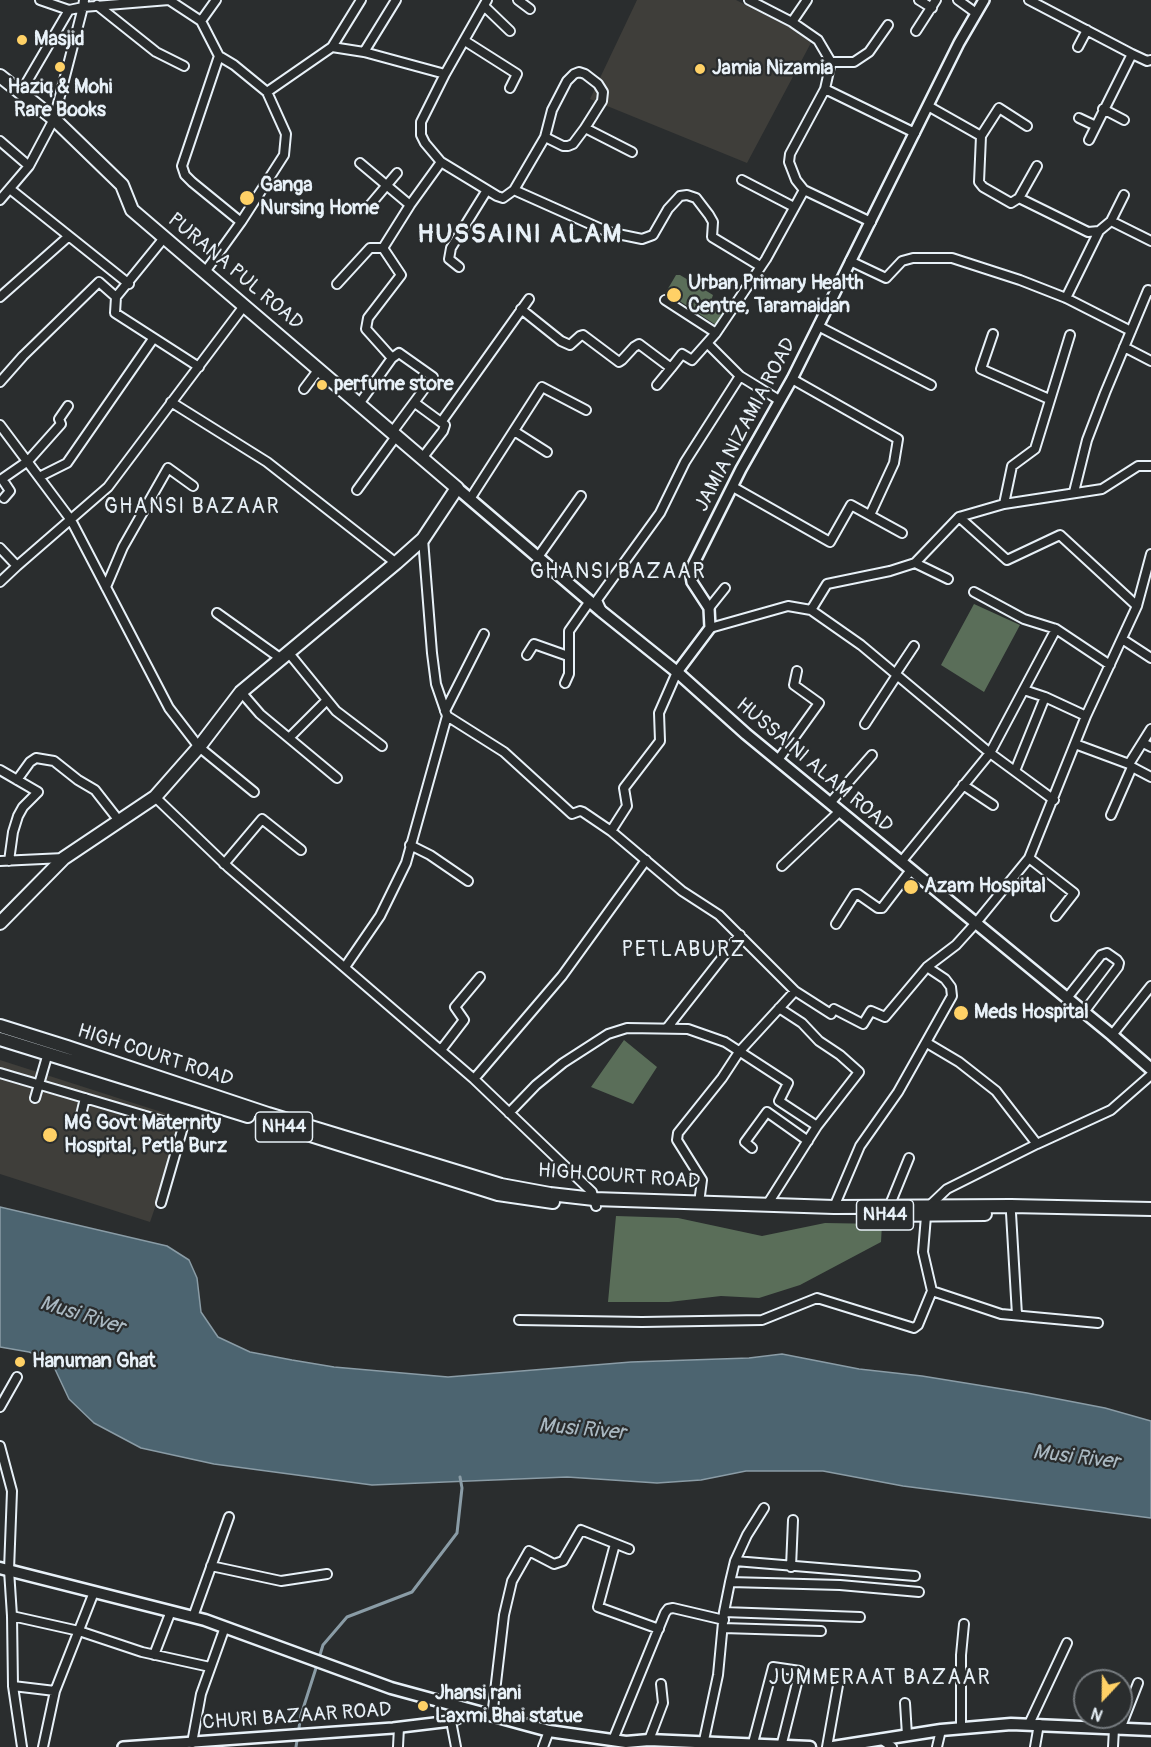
<!DOCTYPE html>
<html>
<head>
<meta charset="utf-8">
<style>
  body { margin:0 }
  #map { position:relative; width:1151px; height:1747px; overflow:hidden; background:#2a2d2e; font-family:Pangolin,sans-serif }
  canvas { display:block }
  .north { position:absolute; left:1073px; top:1669px; width:60px; height:60px; box-sizing:border-box; background:#2a2d2e; border:2px solid #767b7f; border-radius:50%; rotate:202deg; font-size:16px; font-weight:700; line-height:24px; text-align:center; color:#e8f1f8 }
  .north::after { content:''; display:block; margin:auto; width:21px; height:27px; background:#ffd166; clip-path:polygon(50% 0,100% 100%,50% 72%,0 100%) }
</style>
</head>
<body>
<div id="map">
<canvas width="1151" height="1747"></canvas>
<div class="north">N</div>
</div>
<script>
const ctx = document.querySelector('canvas').getContext('2d');
ctx.lineJoin = 'round';
function fillPath(path, color) { ctx.fillStyle = color; ctx.fill(path, 'evenodd'); }
const toPath = rows => new Path2D(rows.map(r => 'M' + r).join(''));
function stroke(path, color, width, dash) { ctx.strokeStyle = color; ctx.lineWidth = width; ctx.lineCap = dash ? 'butt' : 'round'; ctx.setLineDash(dash || []); ctx.stroke(path); }
function label(font, color, halo, rows, align = 'center') {
  ctx.font = font + ' Pangolin,sans-serif'; ctx.lineWidth = 4.5; ctx.setLineDash([]); ctx.textBaseline = 'middle'; ctx.strokeStyle = halo; ctx.fillStyle = color; for (const [text, x, y, turn = 0] of rows) {
    ctx.save(); ctx.translate(x, y); ctx.rotate((+turn || 0) * Math.PI / 180); ctx.textAlign = isNaN(turn) ? turn : align; if (halo) ctx.strokeText(text, 0, 0); ctx.fillText(text, 0, 0); ctx.restore();
  }
}
fillPath(toPath([
  [637,0,736,0,813,39,747,163,590,99],
  [0,1060,183,1119,183,1127,150,1222,0,1174]
]), '#3f3e3a');
fillPath(toPath([
  [676,275,680,275,713,295,711,301,725,312,716,325,666,292],
  [974,604,1020,625,984,692,941,665],
  [624,1040,657,1067,633,1104,591,1087],
  [616,1216,678,1218,762,1236,825,1223,882,1224,881,1242,800,1285,759,1298,721,1296,669,1302,608,1302]
]), '#5a6e59');
const water = toPath([
  [0,1207,167,1246,189,1260,197,1278,201,1312,218,1337,250,1352,292,1360,334,1367,448,1377,631,1362,749,1358,782,1354,859,1369,922,1376,1027,1393,1105,1408,1151,1421,1151,1518,903,1486,823,1471,746,1471,701,1480,657,1483,567,1477,372,1485,214,1464,141,1448,94,1423,69,1399,54,1367,48,1359,29,1352,0,1347,0,1207]
]);
fillPath(water, '#4c6470');
stroke(water, '#8a9ca6', 1.5);
stroke(toPath([
  [319,1658,323,1645,347,1617,412,1592,457,1533,462,1488,460,1477],
  [296,1747,301,1715,317,1665]
]), '#8a9ca6', 3);
const minor = toPath([
  [40,0,69,10,83,7,84,0],
  [169,0,201,21,219,56,234,65,267,92,332,47,364,52,445,74],
  [487,0,445,74,421,122,421,135,425,143,441,162,497,196,503,198,514,190,545,137,552,110,567,81,574,74,579,72,585,74,598,84,603,92,602,101,585,128],
  [518,0,530,9],
  [749,0,792,22,818,40,831,62],
  [919,0,932,8],
  [958,0,976,13],
  [1029,0,1132,54,1147,61,1151,60],
  [97,5,156,52,184,66],
  [484,6,510,31],
  [201,21,216,0],
  [792,22,807,0],
  [916,31,936,0],
  [465,41,517,74,510,88],
  [332,47,361,0],
  [1078,47,1087,30],
  [364,52,396,0],
  [219,56,182,166,185,175,192,182,241,222],
  [825,89,915,133],
  [21,92,69,10],
  [928,106,981,136,979,182,983,187,1011,203,1019,198],
  [1103,109,1124,120],
  [1079,118,1096,126],
  [981,136,999,108,1027,126],
  [545,137,563,146,568,146,573,144,585,128,632,152],
  [1089,140,1132,54],
  [0,141,29,166],
  [360,163,410,205],
  [1037,166,1019,198,1088,232,1099,231,1111,221,1124,195],
  [742,180,794,207],
  [10,189,129,284],
  [514,190,608,232,642,239,653,235,668,209,680,196,687,195,696,198,709,215,713,222,712,237,760,266],
  [0,200,29,166,54,119,83,7,169,0],
  [370,205,397,173],
  [1111,221,1151,241],
  [871,222,804,190,796,180,789,162,790,154,825,89,831,62,854,62,869,52,888,25],
  [383,248,401,275,368,318,366,329,392,358],
  [383,248,410,205,441,162],
  [850,261,886,278,902,261,913,258,952,258,1020,280,1066,298,1131,331],
  [459,267,449,259,451,248,487,190],
  [205,272,241,222,284,155,286,134,267,92],
  [337,284,370,248,383,248],
  [0,297,69,236],
  [116,297,115,313,199,367],
  [1066,298,1099,231],
  [665,300,716,333],
  [521,309,561,341,570,345,580,336,583,335,619,362,622,360,634,347,639,344,671,368,682,354,692,360,716,333,766,259,804,190],
  [818,326,931,385],
  [993,334,981,369,1049,399],
  [707,343,740,376],
  [1124,347,1151,361],
  [792,379,898,439,894,463,870,515],
  [0,382,23,356,99,282,116,297,164,238],
  [657,385,671,368],
  [304,389,319,369],
  [171,402,267,462,396,563],
  [415,403,445,425,443,431,423,457],
  [359,404,392,358,399,353,433,377,393,431],
  [442,421,529,299],
  [0,425,71,520,169,708,199,747,254,792],
  [514,431,547,452],
  [39,477,67,463,153,339],
  [733,487,830,542,851,505,902,533],
  [357,490,397,435],
  [1074,492,1087,440,1105,393,1148,290,1151,291],
  [4,498,10,491,2,479,28,461,61,424,59,419,68,406],
  [470,499,542,387,586,410],
  [1004,504,1012,466,1035,449,1070,335],
  [959,517,1007,560,1060,535,1137,606],
  [423,539,432,653,436,684,447,716,504,752,572,814,580,811,583,812,611,831,682,891,719,915,795,991,831,1014,834,1009,863,1024,871,1011,885,1017,927,967,956,945,975,924,1029,858,1086,716,1137,606,1151,554],
  [0,548,17,566],
  [538,557,581,496],
  [915,563,948,579],
  [0,582,17,566,108,487,244,306],
  [106,587,123,547,168,468,193,486],
  [974,592,1024,619,1056,629,1110,665],
  [709,608,725,588],
  [601,609,597,600,660,513,685,462,740,376,779,400],
  [811,610,827,584,890,571,915,563,959,517,1004,504,1102,489,1138,466,1151,466],
  [217,613,280,658],
  [710,628,788,606,811,610,861,645,990,753,1054,800],
  [1122,639,1151,658],
  [288,652,336,711,382,746],
  [527,655,534,644,568,656],
  [896,673,914,646],
  [565,683,569,674,569,631,590,601],
  [241,692,260,714,337,778],
  [1045,697,1086,716],
  [445,711,484,634],
  [865,724,897,675],
  [289,738,327,700],
  [1143,743,1151,747],
  [1075,744,1129,764,1151,729],
  [778,760,819,703,794,685,797,671],
  [0,770,38,792,23,807,18,816,13,832,9,861],
  [1015,771,1045,697,1024,690],
  [17,780,30,762,36,758,54,761,78,780,95,790,120,822],
  [963,785,993,805],
  [155,797,229,868,474,1079,592,1192,596,1206],
  [830,803,872,755],
  [1111,815,1132,767,1151,777],
  [611,831,627,806,624,788,660,741,659,713,677,672],
  [410,845,430,855,468,881],
  [1029,858,1074,893,1056,916],
  [0,861,64,858],
  [901,862,990,753,1056,629],
  [224,864,262,819,301,850],
  [782,866,839,812],
  [836,924,855,894,858,894,878,908,882,908,911,870],
  [345,967,380,916,406,863,447,716],
  [1067,998,1101,955,1107,953,1117,960,1119,963,1118,967,1084,1012],
  [667,1028,740,935],
  [1112,1035,1151,986],
  [927,1043,959,1062,996,1091,1037,1144],
  [441,1050,464,1020,455,1007,480,977],
  [0,1073,183,1127,161,1203],
  [474,1079,562,976,646,860],
  [35,1098,48,1053],
  [509,1113,536,1085,563,1063,608,1034,627,1028,688,1029,725,1042,788,1083,779,1101,817,1126],
  [81,1115,85,1098],
  [752,1148,745,1142,767,1112,808,1141],
  [699,1203,702,1180,677,1140,678,1133,722,1078,739,1052,795,991],
  [767,1205,817,1126,859,1072,840,1055,819,1041,802,1023,779,1008],
  [834,1207,860,1146,898,1092,952,996,951,987,945,979,927,967],
  [889,1207,909,1158],
  [1011,1213,1017,1315],
  [519,1320,642,1322,762,1320,817,1298,914,1328,918,1325,932,1291],
  [1098,1323,1001,1314,932,1291,923,1252,926,1216,928,1207,947,1189,1037,1144,1111,1110,1151,1075],
  [0,1407,17,1377],
  [0,1446,12,1491,9,1570,12,1616,13,1686,22,1747],
  [615,1544,598,1607,659,1629],
  [735,1561,747,1535,764,1508],
  [211,1566,281,1581,327,1574],
  [791,1567,793,1520],
  [730,1582,735,1561,915,1576],
  [724,1612,860,1617],
  [12,1616,79,1631,142,1652,210,1667],
  [193,1617,229,1517],
  [723,1628,821,1631],
  [154,1655,171,1611],
  [13,1686,55,1691],
  [905,1703,907,1735],
  [492,1717,504,1615,512,1581,529,1551,554,1564,563,1561,581,1530,629,1549],
  [451,1721,456,1747],
  [1029,1724,1067,1643],
  [961,1729,961,1655,964,1624],
  [1120,1729,1138,1683],
  [881,1739,892,1747],
  [613,1740,665,1613,668,1609,673,1608,724,1620],
  [649,1740,663,1703,661,1684],
  [192,1743,201,1694,225,1627],
  [753,1743,773,1667,800,1671,781,1747],
  [703,1745,718,1675,724,1612,730,1582,840,1585,919,1592],
  [43,1747,55,1691,94,1592],
  [398,1747,399,1727],
  [543,1747,549,1731],
  [827,1747,840,1674],
  [937,1747,941,1730],
  [1035,1747,1039,1724],
  [1113,1747,1114,1729]
]);
const tertiary = toPath([
  [677,672,710,628,709,608,692,582,691,576,693,565,741,469,792,379,959,43,984,0],
  [123,1747,393,1728,451,1721,472,1712]
]);
const secondary = toPath([
  [457,488,601,611,677,672,746,734,1112,1035,1151,1069],
  [0,1568,205,1620,391,1688,549,1731,626,1742,649,1740,810,1747],
  [833,1747,941,1730,1011,1724,1151,1730]
]);
const primary = toPath([
  [0,76,54,119,122,185,132,210,457,488,423,539,396,563,241,692,199,747,155,797,64,858,0,923]
]);
const trunk = toPath([
  [0,1026,67,1047,268,1114,501,1185,550,1194,594,1199,834,1207,1011,1206,1151,1209],
  [0,1039,248,1116],
  [282,1126,498,1194,553,1202],
  [885,1215,985,1214]
]);
stroke(minor, '#e8f1f8', 12);
stroke(tertiary, '#e8f1f8', 14);
stroke(secondary, '#e8f1f8', 15);
stroke(primary, '#e8f1f8', 16);
stroke(trunk, '#e8f1f8', 16);
stroke(minor, '#2a2d2e', 8);
stroke(tertiary, '#2a2d2e', 9);
stroke(secondary, '#2a2d2e', 10);
stroke(primary, '#2a2d2e', 12);
stroke(trunk, '#2a2d2e', 12);
for (const [x, y, r, color] of [
  [22,40,6,"#ffd166"],
  [60,67,6,"#ffd166"],
  [700,69,6,"#ffd166"],
  [247,198,8,"#ffd166"],
  [674,295,8,"#ffd166"],
  [322,385,6,"#ffd166"],
  [911,887,8,"#ffd166"],
  [961,1013,8,"#ffd166"],
  [50,1135,8,"#ffd166"],
  [20,1362,6,"#ffd166"],
  [423,1706,6,"#ffd166"]
]) { const dot = new Path2D(); dot.arc(x, y, r, 0, 2 * Math.PI); ctx.fillStyle = color; ctx.fill(dot); stroke(dot, '#2a2d2e', 2); }
for (const [x, y, w] of [
  [284,1127,57],
  [885,1215,57]
]) { const box = new Path2D(); box.roundRect(x - w / 2, y - 15, w, 30, 4.5); ctx.fillStyle = '#2a2d2e'; ctx.fill(box); stroke(box, '#e8f1f8', 1.5); }
label('bold 18px', '#e8f1f8', null, [
  ["NH44",284,1127],
  ["NH44",885,1215]
]);
label('bold 20px', '#e8f1f8', '#2a2d2e', [
  ["Masjid",34,40],
  ["Jamia Nizamia",712,69],
  ["Haziq & Mohi",60,88,"center"],
  ["Rare Books",60,111,"center"],
  ["Ganga",260,186],
  ["Nursing Home",260,209],
  ["Urban Primary Health",688,284],
  ["Centre, Taramaidan",688,307],
  ["perfume store",334,385],
  ["Azam Hospital",924,887],
  ["Meds Hospital",974,1013],
  ["MG Govt Maternity",64,1124],
  ["Hospital, Petla Burz",64,1147],
  ["Hanuman Ghat",32,1362],
  ["Jhansi rani",435,1694],
  ["Laxmi Bhai statue",435,1717]
], 'left');
label('20px', '#e8f1f8', '#2a2d2e', [
  ["PURANA PUL ROAD",235,272,40],
  ["JAMIA NIZAMIA ROAD",746,425,-62],
  ["HUSSAINI ALAM ROAD",814,766,40],
  ["HIGH COURT ROAD",155,1056,18],
  ["HIGH COURT ROAD",619,1177,4],
  ["CHURI BAZAAR ROAD",297,1717,-4]
]);
ctx.letterSpacing = '1.5px';
label('21px', '#e8f1f8', '#2a2d2e', [
  ["GHANSI BAZAAR",192,508],
  ["GHANSI BAZAAR",618,573],
  ["PETLABURZ",684,951],
  ["JUMMERAAT BAZAAR",880,1679]
]);
ctx.letterSpacing = '0px';
label('italic 21px', '#aab9c2', '#2a2d2e', [
  ["Musi River",82,1316,17],
  ["Musi River",582,1430,5],
  ["Musi River",1076,1458,7]
]);
ctx.letterSpacing = '1.5px';
label('bold 26px', '#e8f1f8', '#2a2d2e', [
  ["HUSSAINI ALAM",520,235]
]);
ctx.letterSpacing = '0px';
</script>
</body>
</html>
